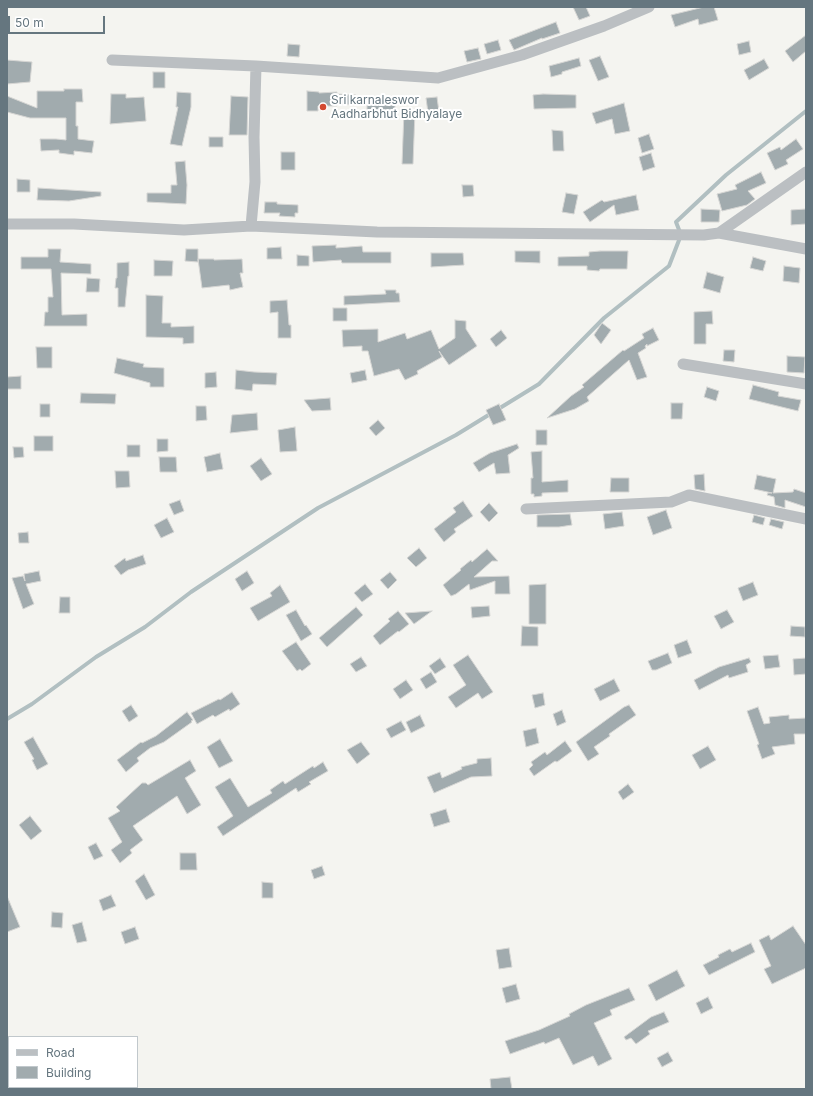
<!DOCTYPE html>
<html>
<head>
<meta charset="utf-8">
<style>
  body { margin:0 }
  #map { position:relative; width:813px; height:1096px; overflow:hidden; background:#f4f4f0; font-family:Inter,sans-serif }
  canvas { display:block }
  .frame { position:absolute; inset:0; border:8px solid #65767f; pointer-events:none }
  .legend { position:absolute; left:8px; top:1036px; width:130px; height:52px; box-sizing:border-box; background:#fff; border:1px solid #c1c8cc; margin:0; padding:5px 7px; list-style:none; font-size:12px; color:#65767f }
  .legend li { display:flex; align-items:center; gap:8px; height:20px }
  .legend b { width:20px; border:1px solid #c1c8cc }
  .scale { position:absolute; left:8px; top:16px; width:97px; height:18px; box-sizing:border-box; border:2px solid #65767f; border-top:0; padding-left:5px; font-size:12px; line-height:14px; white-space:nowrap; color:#65767f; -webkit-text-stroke:3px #fff; paint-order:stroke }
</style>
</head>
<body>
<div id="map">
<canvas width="813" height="1096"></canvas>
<div class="frame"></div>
<ul class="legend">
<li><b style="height:5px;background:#bbbfc2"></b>Road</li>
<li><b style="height:11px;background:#a1abae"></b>Building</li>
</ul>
<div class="scale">50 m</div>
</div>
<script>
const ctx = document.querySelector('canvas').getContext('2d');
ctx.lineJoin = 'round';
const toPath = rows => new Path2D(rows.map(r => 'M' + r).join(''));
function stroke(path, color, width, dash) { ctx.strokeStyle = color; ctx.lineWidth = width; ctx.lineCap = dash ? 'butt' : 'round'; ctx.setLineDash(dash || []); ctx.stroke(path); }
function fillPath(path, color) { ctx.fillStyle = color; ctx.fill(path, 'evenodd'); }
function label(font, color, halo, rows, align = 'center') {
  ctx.font = font + ' Inter,sans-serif'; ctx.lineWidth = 4; ctx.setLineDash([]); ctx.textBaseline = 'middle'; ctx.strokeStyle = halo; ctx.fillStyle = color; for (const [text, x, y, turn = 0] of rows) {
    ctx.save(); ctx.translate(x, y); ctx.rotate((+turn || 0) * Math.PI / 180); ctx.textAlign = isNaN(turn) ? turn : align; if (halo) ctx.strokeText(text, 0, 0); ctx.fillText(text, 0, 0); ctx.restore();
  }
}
stroke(toPath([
  [7,719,32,704,96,657,145,627,191,592,318,508,456,435,539,384,604,318,669,266,681,235,676,222,726,175,806,111]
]), '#b1bfc1', 4);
const building = toPath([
  [573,7,586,7,590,16,579,20,573,7],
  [704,7,714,7,718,20,699,25,698,19,675,27,671,15,704,7],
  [556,22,560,33,542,39,542,38,514,50,509,40,556,22],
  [806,35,806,51,793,62,785,51,806,35],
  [498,40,501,50,487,54,484,44,498,40],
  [749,41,751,52,739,55,737,44,749,41],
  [288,44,300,45,299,57,287,56,288,44],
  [478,48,481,59,467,62,464,51,478,48],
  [600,56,609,77,598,81,589,60,600,56],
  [579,58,581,66,562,72,562,74,551,77,549,66,579,58],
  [764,59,769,68,749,80,744,70,764,59],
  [7,60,32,62,30,82,7,84,7,60],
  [153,72,165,72,165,88,153,88,153,72],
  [64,89,82,89,83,102,76,102,76,126,78,126,78,139,94,141,92,153,74,151,74,155,59,153,59,150,41,151,40,139,56,139,66,140,66,118,30,118,7,112,7,96,37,108,37,91,64,91,64,89],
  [307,91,319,92,319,93,337,92,337,94,356,95,356,105,337,104,337,106,318,106,318,111,307,111,307,91],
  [177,92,191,93,191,107,182,146,170,144,178,107,176,107,177,92],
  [111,94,126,94,126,98,144,97,146,121,110,124,111,94],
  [543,94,576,95,576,108,534,109,533,95,543,94],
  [231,96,248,97,247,135,229,135,231,96],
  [437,97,439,112,428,113,426,98,437,97],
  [624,103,630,131,615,134,612,119,596,124,592,113,624,103],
  [367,104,395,105,395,117,367,116,367,104],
  [404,111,415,111,413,164,402,164,404,111],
  [552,130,563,131,564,151,553,151,552,130],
  [649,134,654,149,642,153,638,138,649,134],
  [209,137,223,137,223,147,209,147,209,137],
  [796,139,803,149,786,160,788,164,775,170,767,153,780,147,781,150,796,139],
  [281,152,295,152,295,170,281,170,281,152],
  [651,153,655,167,643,171,639,157,651,153],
  [185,161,187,185,186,204,147,202,147,193,171,193,171,185,177,185,175,162,185,161],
  [761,172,766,183,748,191,755,199,747,205,722,211,717,194,737,189,735,185,761,172],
  [17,179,30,180,30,192,17,192,17,179],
  [462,185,473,185,474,196,463,197,462,185],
  [38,188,101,192,101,196,69,201,37,200,38,188],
  [566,193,578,195,574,214,562,212,566,193],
  [636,195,639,210,616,215,614,205,590,222,583,212,602,200,604,202,636,195],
  [265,202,277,202,277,204,298,205,298,213,295,213,295,217,279,216,280,213,264,213,265,202],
  [701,209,720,210,719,222,701,222,701,209],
  [806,209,806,224,791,225,791,210,806,209],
  [336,245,336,248,362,246,363,252,391,252,391,263,342,263,341,260,313,262,312,246,336,245],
  [281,247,282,259,267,259,267,248,281,247],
  [48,249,61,249,60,262,91,264,91,274,61,273,62,315,87,314,87,326,44,326,45,312,48,312,48,297,53,297,51,269,21,269,21,257,48,257,48,249],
  [186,249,198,249,198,259,214,259,214,260,242,259,243,273,240,273,243,287,230,290,229,285,202,288,198,259,198,262,185,261,186,249],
  [515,251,540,251,540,263,515,262,515,251],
  [600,251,628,251,627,269,600,269,599,271,587,270,587,266,558,266,558,257,589,256,589,252,600,251],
  [431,253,463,253,464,265,431,267,431,253],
  [297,255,309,256,309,266,297,266,297,255],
  [753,257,766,261,763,271,750,268,753,257],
  [154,260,173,261,172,276,154,276,154,260],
  [129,262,129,276,128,276,125,307,118,307,118,288,115,288,116,278,117,278,117,263,129,262],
  [784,266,800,268,799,283,783,281,784,266],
  [707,272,724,277,720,293,703,288,707,272],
  [87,278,100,279,99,292,86,292,87,278],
  [385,290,396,290,396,293,399,293,400,302,344,305,344,296,386,294,385,290],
  [146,295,163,296,162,323,171,323,171,327,194,326,194,343,183,344,183,338,146,337,146,295],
  [287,300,289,325,291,325,291,338,278,338,278,312,270,313,270,301,287,300],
  [333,308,347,308,347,321,333,321,333,308],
  [712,311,713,324,706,324,706,344,694,344,694,312,712,311],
  [455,320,466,321,466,329,477,346,449,365,439,351,442,357,417,371,418,374,405,380,399,369,374,376,368,351,362,351,362,346,343,347,342,330,378,329,378,342,405,333,407,339,431,330,439,349,455,338,455,320],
  [602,323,611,330,601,344,594,335,602,323],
  [653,328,659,340,647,346,647,344,645,346,646,348,638,353,647,377,637,380,629,360,587,397,589,401,575,409,547,418,571,396,584,387,582,385,616,356,623,350,624,351,644,338,642,334,653,328],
  [501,330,507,338,496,347,490,339,501,330],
  [36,347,52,347,52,368,37,368,36,347],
  [724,350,735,350,734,362,723,361,724,350],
  [787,356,805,357,804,373,787,372,787,356],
  [117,358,144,364,143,367,164,368,164,387,150,387,150,383,114,373,117,358],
  [236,370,254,372,277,373,276,385,253,384,252,391,235,389,236,370],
  [365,370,367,380,352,383,350,373,365,370],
  [216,372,217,387,205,388,205,373,216,372],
  [21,376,21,389,7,389,7,377,21,376],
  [753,385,779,392,778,396,801,400,798,411,749,399,753,385],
  [707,387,719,391,716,401,704,397,707,387],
  [81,393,116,394,115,404,80,403,81,393],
  [330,398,331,410,312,411,304,400,330,398],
  [671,403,683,403,682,419,671,419,671,403],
  [40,404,50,404,50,417,40,417,40,404],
  [499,404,506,420,493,425,486,410,499,404],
  [196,406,206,406,207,420,196,421,196,406],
  [257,413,258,430,230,433,232,415,257,413],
  [378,420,385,428,376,436,369,428,378,420],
  [295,427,297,451,280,452,278,430,295,427],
  [536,430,547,430,547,445,536,445,536,430],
  [34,436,53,436,53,451,34,451,34,436],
  [157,439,168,439,168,451,157,452,157,439],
  [517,444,519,448,508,455,510,473,496,474,494,463,479,472,473,463,490,453,517,444],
  [127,445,140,445,140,457,127,457,127,445],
  [13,447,23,447,24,457,14,458,13,447],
  [542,451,542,482,568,480,568,492,542,493,542,496,534,497,534,494,531,494,531,478,533,478,531,452,542,451],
  [220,453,223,469,207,472,204,457,220,453],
  [159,457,176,457,177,472,160,472,159,457],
  [261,458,272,474,261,481,250,466,261,458],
  [115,471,129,471,130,487,116,488,115,471],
  [704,474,705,491,695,489,694,475,704,474],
  [757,475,776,479,773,493,793,492,794,489,806,493,806,507,785,500,785,508,775,505,774,497,767,495,768,493,772,493,754,489,757,475],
  [611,478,629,478,629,492,610,492,611,478],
  [180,500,184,511,174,515,169,504,180,500],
  [463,501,473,516,454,529,456,532,444,542,434,529,456,512,453,508,463,501],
  [489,503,498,513,489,522,480,512,489,503],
  [666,510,672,528,653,535,647,517,666,510],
  [622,512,624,526,605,529,603,514,622,512],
  [570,514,572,525,559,527,537,527,537,515,570,514],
  [754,515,765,518,763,525,752,522,754,515],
  [167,518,174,532,161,538,154,525,167,518],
  [771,519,784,522,782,529,769,525,771,519],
  [28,532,29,543,19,543,18,533,28,532],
  [419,548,427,558,416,567,407,558,419,548],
  [487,549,498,561,492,561,474,577,509,576,510,594,495,594,495,581,470,590,469,584,456,594,451,596,443,585,461,570,460,569,471,560,472,562,487,549],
  [143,555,146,564,128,570,121,575,114,566,125,558,126,561,143,555],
  [39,571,41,581,26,584,34,604,23,609,12,578,23,576,25,581,24,574,39,571],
  [247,571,254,583,242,591,235,579,247,571],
  [390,572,397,580,388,589,380,580,390,572],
  [753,582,758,595,743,601,738,588,753,582],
  [365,584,373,594,362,602,354,593,365,584],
  [546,584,546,624,529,624,529,585,546,584],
  [280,585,290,602,258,621,250,608,272,596,270,593,280,585],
  [60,597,70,597,70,613,59,613,60,597],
  [489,606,490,616,472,618,471,607,489,606],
  [356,607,363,615,327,647,319,638,356,607],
  [296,610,305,626,306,625,312,634,301,641,286,615,296,610],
  [727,610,734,622,721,629,714,616,727,610],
  [398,611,409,624,399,632,398,631,380,645,373,636,390,621,388,619,398,611],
  [432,611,414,624,405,613,432,611],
  [522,626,538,627,538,646,521,646,522,626],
  [791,626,805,627,805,637,790,636,791,626],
  [687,640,692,653,678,658,674,645,687,640],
  [296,642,311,664,302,671,300,669,297,671,282,651,296,642],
  [668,653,672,663,656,670,652,670,648,661,668,653],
  [468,655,493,692,482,699,478,693,456,708,448,697,466,685,453,665,468,655],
  [778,655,780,667,765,669,763,656,778,655],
  [361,657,367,666,356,672,350,664,361,657],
  [440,658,446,667,435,674,429,666,440,658],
  [749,658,751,662,746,665,748,672,729,678,728,675,699,690,694,680,719,667,749,658],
  [806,658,806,674,794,675,793,659,806,658],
  [431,672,437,682,426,689,420,679,431,672],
  [614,679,620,691,600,701,594,689,614,679],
  [406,680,413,690,400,699,393,689,406,680],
  [232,692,240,704,230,711,229,709,215,717,213,715,197,724,191,713,219,699,220,700,232,692],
  [543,693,545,705,535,708,532,695,543,693],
  [131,705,138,716,129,722,122,711,131,705],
  [629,705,636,715,609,734,610,736,594,747,599,754,588,761,576,742,624,707,629,705],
  [758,707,764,724,770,723,769,717,789,715,789,719,806,718,806,734,794,734,795,744,772,747,775,754,762,759,757,745,759,744,747,711,758,707],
  [562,710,566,722,557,726,553,714,562,710],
  [187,712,193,720,191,721,192,722,164,742,150,748,137,758,139,761,126,772,117,760,141,742,142,743,156,736,187,712],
  [420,715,425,726,411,733,406,722,420,715],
  [401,721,406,730,391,738,386,729,401,721],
  [536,728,539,743,526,747,523,731,536,728],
  [33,737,48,764,37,770,32,760,34,759,24,742,33,737],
  [220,739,233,761,219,768,207,747,220,739],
  [565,741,572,751,557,762,555,761,534,776,529,769,533,765,531,762,545,752,547,755,565,741],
  [361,742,370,754,357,764,347,750,361,742],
  [708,746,716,760,700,769,692,755,708,746],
  [491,758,492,776,471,777,434,793,427,777,440,772,442,778,462,769,461,767,477,763,477,759,491,758],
  [190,760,196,771,185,778,201,805,187,814,177,796,133,826,143,840,130,850,132,853,120,863,111,850,122,842,108,818,120,811,116,807,142,783,146,783,148,785,190,760],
  [323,762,328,771,309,782,311,784,298,792,296,788,223,836,217,827,233,816,215,787,230,778,248,807,272,793,270,790,283,781,285,784,313,766,314,768,323,762],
  [628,784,634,792,623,800,618,792,628,784],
  [446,809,450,822,434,827,430,814,446,809],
  [30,816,42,831,31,840,19,825,30,816],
  [96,843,103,856,94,860,88,847,96,843],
  [180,853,196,853,197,870,180,870,180,853],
  [322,866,325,875,314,879,311,870,322,866],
  [144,874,155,895,146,900,135,881,144,874],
  [262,882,273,883,273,898,262,898,262,882],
  [111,895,116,906,103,911,99,900,111,895],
  [7,896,20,927,7,932,7,896],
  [52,912,63,913,62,928,51,927,52,912],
  [82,922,87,941,77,943,72,925,82,922],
  [793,926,806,945,806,968,772,984,764,969,771,966,759,940,769,935,771,940,793,926],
  [135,927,139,939,125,944,121,932,135,927],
  [751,943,755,952,709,975,703,965,719,957,718,955,730,949,732,952,751,943],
  [509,948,512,967,499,969,496,950,509,948],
  [677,970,685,986,656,1001,648,985,677,970],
  [516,984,520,999,506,1003,502,988,516,984],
  [629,988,635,1000,610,1010,612,1015,594,1023,612,1059,598,1066,593,1056,573,1065,559,1038,545,1044,544,1042,510,1054,505,1041,539,1030,570,1016,569,1014,586,1005,629,988],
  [708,997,713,1008,701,1014,696,1003,708,997],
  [664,1012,669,1022,648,1031,650,1034,636,1044,631,1038,626,1040,624,1037,651,1017,664,1012],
  [668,1052,673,1061,662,1067,657,1058,668,1052],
  [510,1077,512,1089,491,1089,490,1079,510,1077]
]);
fillPath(building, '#a1abae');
stroke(building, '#d5d5d3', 1);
stroke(toPath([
  [112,60,256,66,438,78,522,55,604,26,649,7],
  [7,224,74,224,184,230,251,226,377,232,704,235,719,233,806,249],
  [251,226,255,182,254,137,256,66],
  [719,233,806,172],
  [683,364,806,384],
  [526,509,671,502,689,495,806,519]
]), '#bbbfc2', 11);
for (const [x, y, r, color] of [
  [323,107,4,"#d34931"]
]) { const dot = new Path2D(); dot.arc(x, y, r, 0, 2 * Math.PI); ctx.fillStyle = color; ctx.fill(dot); stroke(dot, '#fff', 1.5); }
label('12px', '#65767f', '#fff', [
  ["Sri karnaleswor",331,100],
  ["Aadharbhut Bidhyalaye",331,114]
], 'left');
</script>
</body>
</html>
